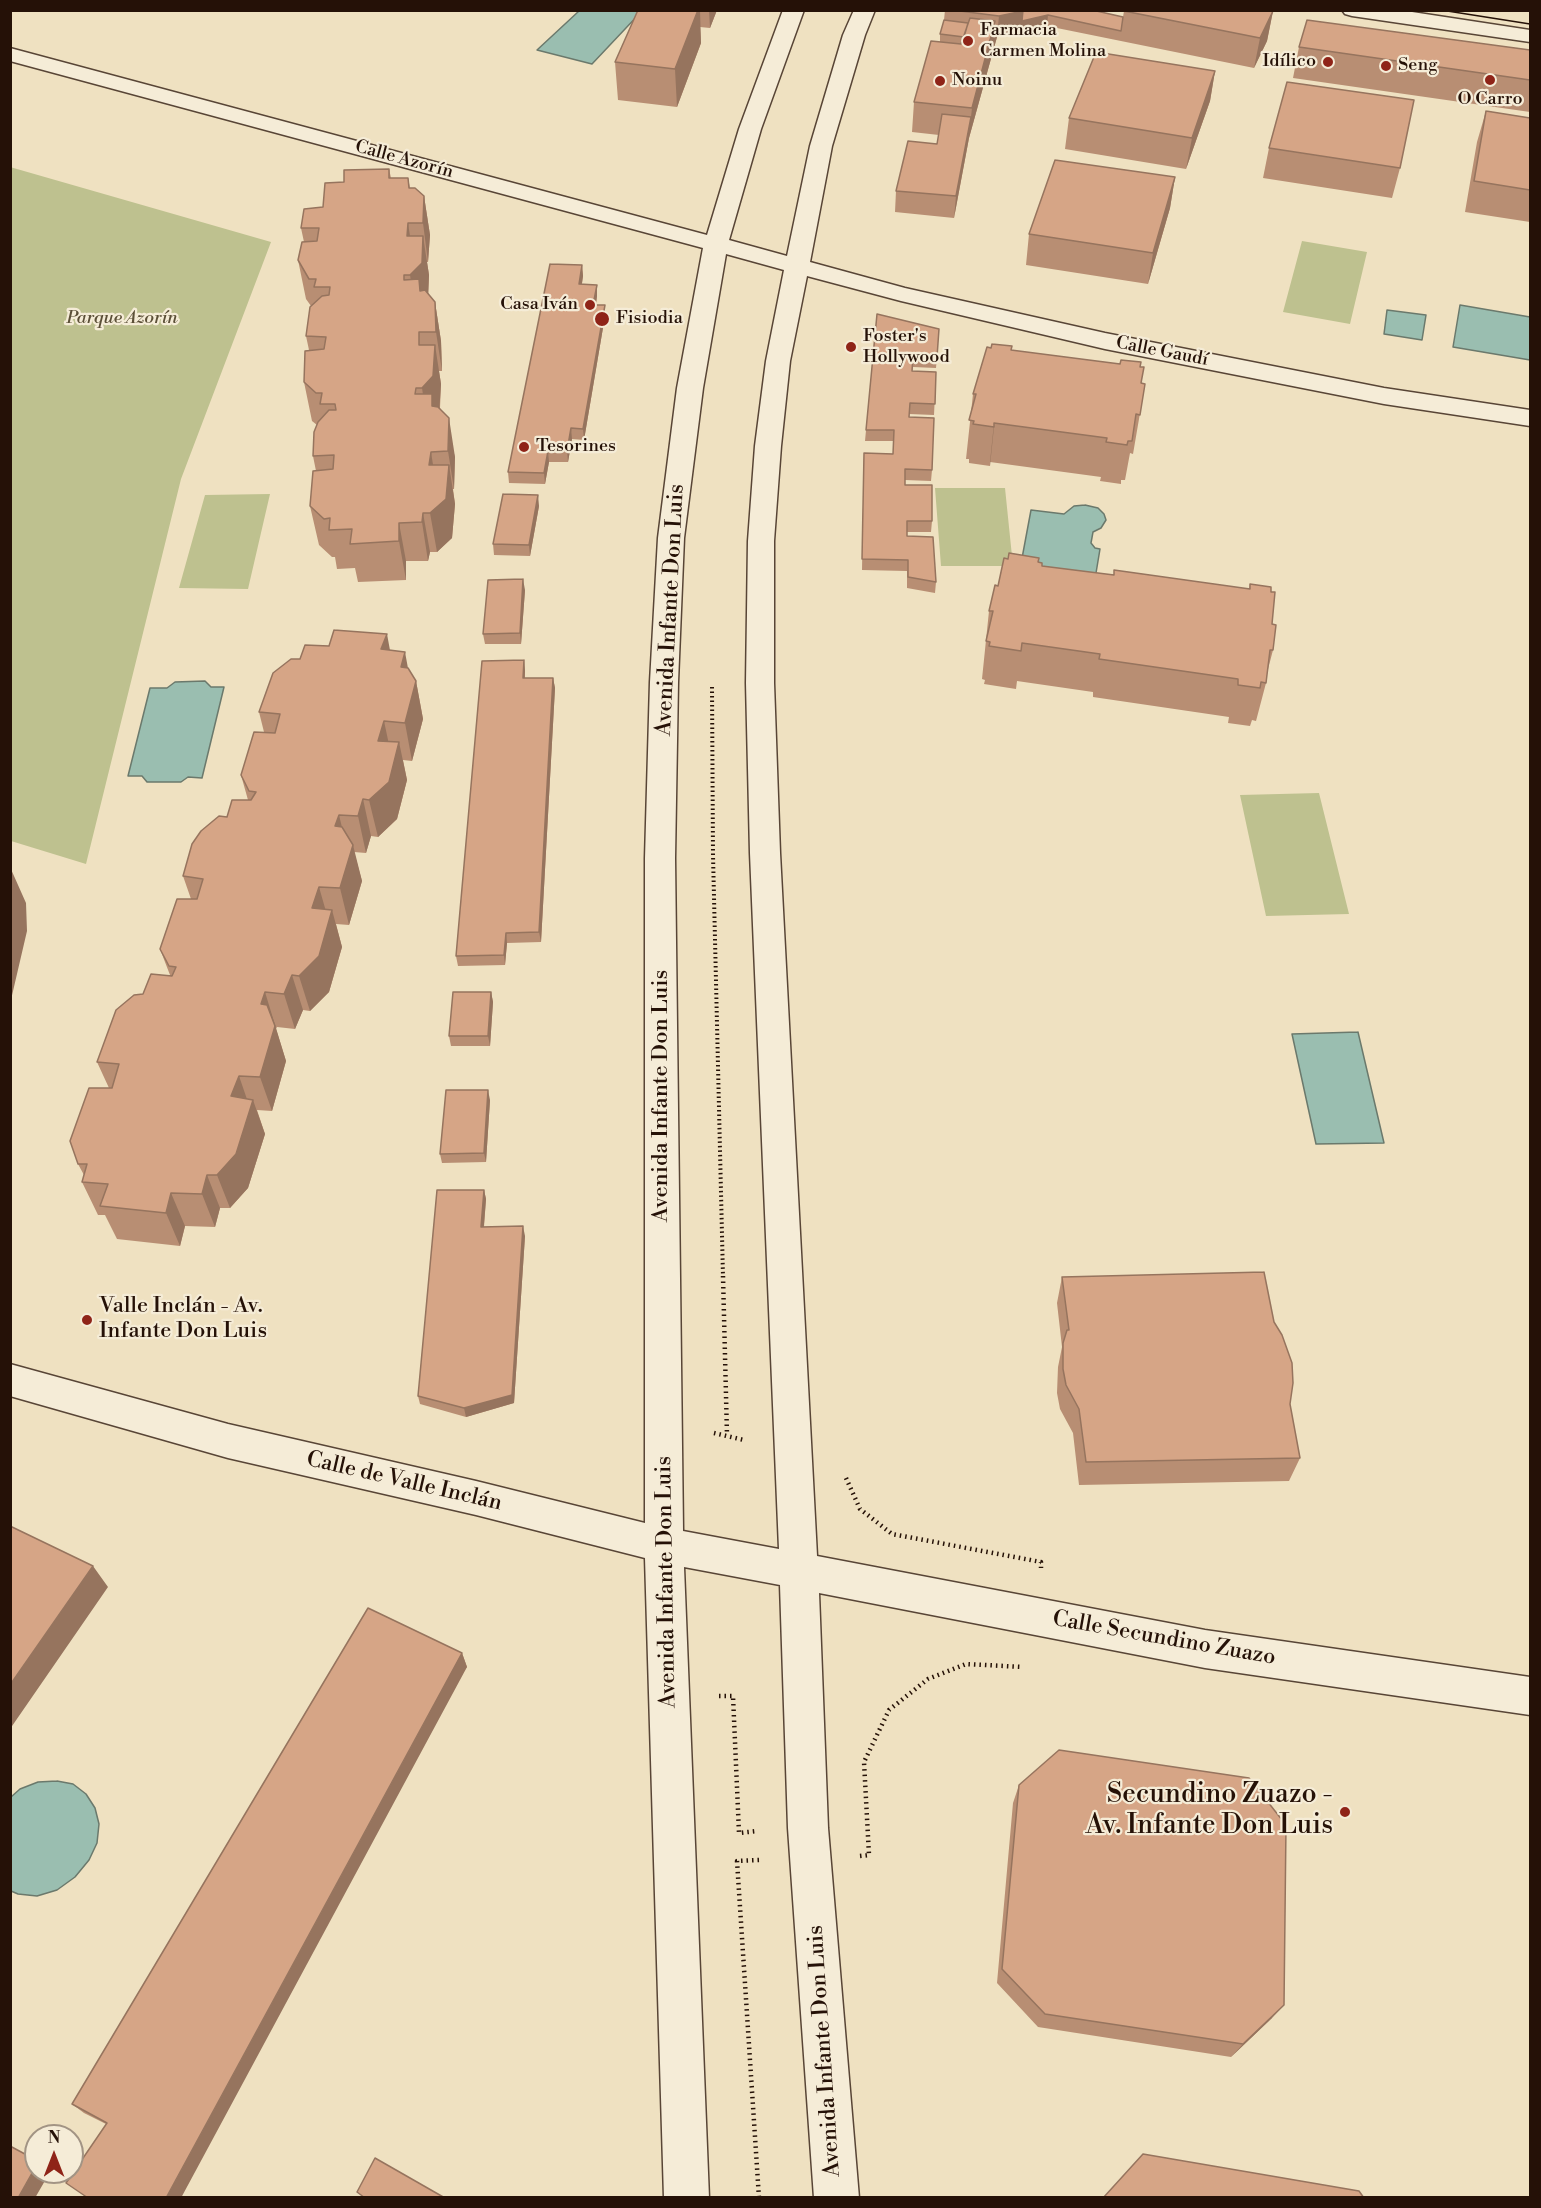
<!DOCTYPE html>
<html>
<head>
<meta charset="utf-8">
<style>
  body { margin:0 }
  #map { position:relative; width:1541px; height:2208px; overflow:hidden; background:#efe1c1; font-family:"Libre Bodoni",serif }
  canvas { display:block }
  .frame { position:absolute; inset:0; border:12px solid #251107; pointer-events:none }
  .north { position:absolute; left:24px; top:2124px; width:60px; height:60px; box-sizing:border-box; background:#f5ecd7; border:2px solid #a29484; border-radius:50%; rotate:0deg; font-size:16px; font-weight:700; line-height:24px; text-align:center; color:#251107 }
  .north::after { content:''; display:block; margin:auto; width:21px; height:27px; background:#8f2418; clip-path:polygon(50% 0,100% 100%,50% 72%,0 100%) }
</style>
</head>
<body>
<div id="map">
<canvas width="1541" height="2208"></canvas>
<div class="frame"></div>
<div class="north">N</div>
</div>
<script>
const ctx = document.querySelector('canvas').getContext('2d');
ctx.lineJoin = 'round';
function fillPath(path, color) { ctx.fillStyle = color; ctx.fill(path, 'evenodd'); }
const toPath = rows => new Path2D(rows.map(r => 'M' + r).join(''));
function stroke(path, color, width, dash) { ctx.strokeStyle = color; ctx.lineWidth = width; ctx.lineCap = dash ? 'butt' : 'round'; ctx.setLineDash(dash || []); ctx.stroke(path); }
function label(font, color, halo, rows, align = 'center') {
  ctx.font = font + ' "Libre Bodoni",serif'; ctx.lineWidth = 4.5; ctx.setLineDash([]); ctx.textBaseline = 'middle'; ctx.strokeStyle = halo; ctx.fillStyle = color; for (const [text, x, y, turn = 0] of rows) {
    ctx.save(); ctx.translate(x, y); ctx.rotate((+turn || 0) * Math.PI / 180); ctx.textAlign = isNaN(turn) ? turn : align; if (halo) ctx.strokeText(text, 0, 0); ctx.fillText(text, 0, 0); ctx.restore();
  }
}
fillPath(toPath([
  [10,167,271,242,181,479,86,864,11,841],
  [1302,241,1367,252,1350,324,1283,312],
  [935,488,1005,488,1013,566,941,566],
  [270,494,248,589,179,588,205,495],
  [1319,793,1349,914,1266,916,1240,795]
]), '#bec18f');
const water = toPath([
  [579,11,642,11,592,64,537,50,579,11],
  [1460,305,1530,317,1530,360,1453,347,1460,305],
  [1387,310,1426,315,1422,340,1384,334,1387,310],
  [1085,505,1098,508,1104,514,1106,520,1101,528,1093,532,1091,543,1095,548,1100,549,1095,579,1020,569,1031,510,1064,514,1074,506,1085,505],
  [205,681,211,687,224,687,202,778,188,777,181,782,147,782,142,776,128,776,150,688,167,688,175,682,205,681],
  [1358,1032,1384,1143,1316,1144,1292,1034,1358,1032],
  [57,1781,73,1784,86,1794,95,1808,99,1824,97,1843,89,1860,75,1877,57,1890,37,1896,18,1894,11,1891,11,1797,20,1789,38,1782,57,1781]
]);
fillPath(water, '#9abeb0');
stroke(water, '#6b796c', 1.5);
const minor = toPath([
  [783,10,804,10,761,129,729,240,787,256,810,146,843,35,854,10,875,10,865,35,832,146,810,262,905,288,1105,333,1384,388,1530,410,1530,426,1384,404,1105,349,901,301,807,276,790,361,781,446,774,541,774,683,780,853,817,1556,1205,1630,1530,1677,1530,1715,1205,1668,819,1593,828,1828,859,2198,814,2198,788,1828,780,1585,684,1567,709,2198,664,2198,645,1558,476,1515,228,1458,10,1396,10,1364,228,1424,476,1481,645,1523,645,858,650,682,658,538,677,388,703,248,10,61,10,48,707,235,739,129,783,10],
  [726,254,784,270,766,361,755,446,748,541,746,683,750,853,779,1549,683,1531,675,858,678,682,684,538,703,388,726,254],
  [1342,10,1399,10,1530,30,1530,42,1352,16,1345,14,1342,10]
]);
stroke(minor, '#584536', 3);
stroke(toPath([
  [712,687,713,855,723,1277]
]), '#251107', 4, [1.5, 3]);
stroke(toPath([
  [723,1276,727,1435],
  [714,1433,744,1440],
  [846,1478,860,1509,892,1534,1041,1562,1041,1568],
  [719,1696,733,1696,739,1833,757,1831],
  [860,1856,869,1855,864,1762,889,1710,928,1679,966,1664,1023,1667],
  [759,1860,737,1861,759,2198]
]), '#251107', 4.5, [1.5, 4]);
fillPath(minor, '#f5ecd7');
stroke(toPath([
  [1441,10,1530,24]
]), '#251107', 1.5);
fillPath(toPath([
  [638,10,717,10,710,28,700,27,701,43,677,107,618,100,615,62],
  [945,10,1092,10,1123,17,1124,11,1273,11,1267,41,1254,68,1047,26,997,37,969,138,954,218,895,212,896,191,937,144,939,135,912,132,914,102,940,42,940,34,944,20],
  [1299,47,1530,50,1530,112,1293,78],
  [1215,71,1210,101,1186,169,1065,149,1069,118],
  [1486,111,1530,118,1530,222,1465,212,1477,142],
  [1269,148,1400,168,1392,198,1263,178],
  [389,169,391,178,408,178,410,188,424,196,430,235,428,262,427,262,429,275,428,294,435,302,441,341,442,371,439,371,441,384,440,408,455,457,454,489,453,489,455,504,452,538,437,552,430,552,428,561,406,561,406,580,358,582,355,568,337,569,335,557,332,557,319,545,310,506,316,471,313,456,317,425,312,421,304,382,309,350,306,336,311,306,306,299,298,260,304,242,301,228,323,207,344,182],
  [1175,177,1170,208,1148,284,1026,265,1029,234],
  [582,265,583,276,582,284,597,296,596,305,605,305,605,316,584,440,572,439,568,462,549,462,545,484,509,483,508,472],
  [877,314,939,329,936,368,913,367,912,371,936,372,934,415,909,414,909,417,932,470,931,481,905,480,905,485,932,521,931,532,907,532,907,536,936,582,935,593,907,588,907,571,862,570,864,453,893,454,893,441,865,441],
  [1012,350,1145,384,1133,454,1130,453,1125,480,1121,480,1121,484,1100,481,1101,477,990,462,990,466,969,463,969,459,966,459,973,394],
  [539,506,530,556,494,555,493,544],
  [1039,562,1042,566,1113,575,1249,589,1250,584,1272,624,1273,650,1267,673,1266,683,1256,721,1252,720,1250,726,1228,723,1229,717,1093,697,1093,692,1017,681,1016,689,984,684,985,680,982,679,989,611,998,586],
  [525,590,521,644,485,644,483,634],
  [390,650,408,668,416,681,423,719,412,761,403,760,407,780,397,819,378,837,371,836,366,853,354,852,362,881,349,925,336,924,342,947,329,992,310,1011,303,1010,295,1029,277,1027,276,1029,286,1061,272,1111,257,1110,265,1134,248,1188,230,1208,220,1208,215,1227,185,1226,180,1246,117,1239,105,1215,98,1215,82,1182,84,1175,78,1164,109,1088,97,1062,143,994,170,975,160,949,191,899,183,876,227,817,248,800,241,775,264,732,259,712,300,659],
  [524,660,525,671,525,678,553,678,555,688,541,942,507,943,505,965,458,966,456,956],
  [491,992,493,1002,490,1046,451,1046,449,1036],
  [490,1100,486,1162,442,1163,440,1154],
  [484,1190,486,1199,484,1227,525,1236,514,1403,466,1417,420,1404,418,1396],
  [1062,1277,1290,1404,1300,1458,1289,1481,1079,1485,1073,1433,1060,1409,1057,1393,1058,1367,1062,1347,1057,1303],
  [462,1653,467,1667,106,2124,84,2113,72,2104],
  [1019,1785,1272,2018,1231,2057,1038,2027,997,1983,1013,1803]
]), '#b88e73');
fillPath(toPath([
  [698,10,700,10,701,43,677,107,675,69],
  [709,10,717,10,710,28],
  [1023,11,1048,15,1047,26,997,37,969,138,954,218,956,196,971,117,972,108,995,21,994,40,998,26,999,16],
  [1273,11,1267,41,1254,68,1260,38],
  [1215,71,1210,101,1186,169,1192,138],
  [1175,177,1170,208,1148,284,1153,253],
  [424,196,430,235,428,262,423,223],
  [408,223,414,262,423,236,429,275,428,302,416,314,410,275,407,236],
  [582,265,583,276,580,295,579,284],
  [597,285,597,296,594,316,593,305],
  [435,302,441,341,442,371,436,332],
  [605,305,605,316,584,440,583,429],
  [435,345,441,384,439,415,428,427,422,388],
  [449,418,455,457,454,489,448,451],
  [994,423,990,462,990,466,994,427],
  [571,428,572,439,568,462,567,451],
  [548,451,549,462,545,484,544,473],
  [431,452,437,490,429,465],
  [449,465,455,504,452,538,437,552,430,513],
  [538,495,539,506,530,556,529,545],
  [423,513,430,552,428,561,422,522],
  [399,523,406,561,406,580,399,541],
  [523,579,525,590,521,644,520,633],
  [387,634,394,672,381,649],
  [405,652,412,690,401,667],
  [524,660,525,671,524,689,523,678],
  [553,678,555,688,541,942,539,932],
  [416,681,423,719,412,761,405,723],
  [384,721,392,759,378,741],
  [399,742,407,780,397,819,378,837,369,800],
  [363,799,371,836,366,853,358,816],
  [339,815,348,852,335,826],
  [353,845,362,881,349,925,340,888],
  [10,867,26,903,27,931,10,1004],
  [319,887,329,922,332,910,342,947,329,992,310,1011,299,976,312,908],
  [506,933,507,943,505,965,504,955],
  [292,975,303,1010,295,1029,284,994],
  [265,992,286,1061,272,1111,260,1077,261,1004],
  [491,992,493,1002,490,1046,488,1036],
  [239,1076,250,1108,253,1100,265,1134,248,1188,230,1208,217,1175,231,1096],
  [488,1090,490,1100,486,1162,484,1153],
  [207,1175,220,1208,215,1227,202,1194],
  [484,1190,486,1199,483,1236,481,1227],
  [171,1193,185,1226,180,1246,166,1213],
  [523,1226,525,1236,514,1403,466,1417,464,1408],
  [93,1566,108,1587,10,1729,10,1685],
  [462,1653,467,1667,181,2198,166,2198],
  [1284,2005,1272,2018,1231,2057,1243,2044],
  [36,2166,36,2172,50,2172,35,2198,18,2198]
]), '#96745e');
const building = toPath([
  [638,10,698,10,675,69,615,62,638,10],
  [952,10,1023,10,1023,11,999,16,952,10],
  [1092,10,1123,17,1121,31,1048,15,1022,21,1023,10,1092,10],
  [1124,10,1271,10,1273,11,1260,38,1124,11,1124,10],
  [970,18,995,21,972,108,914,102,931,41,961,44,970,18],
  [944,20,968,23,964,37,940,34,944,20],
  [1307,20,1530,50,1530,80,1299,47,1307,20],
  [995,26,998,26,994,40,995,26],
  [1096,52,1215,71,1192,138,1069,118,1096,52],
  [1287,82,1414,100,1400,168,1269,148,1287,82],
  [1486,111,1530,118,1530,190,1474,181,1486,111],
  [942,114,971,117,956,196,896,191,908,141,937,144,942,114],
  [1055,160,1175,177,1153,253,1029,234,1055,160],
  [389,169,389,178,408,178,409,188,415,188,424,196,423,223,408,223,407,236,423,236,422,263,410,275,404,275,404,280,419,279,420,291,425,290,435,302,436,332,419,332,419,345,435,345,433,376,422,388,416,388,415,394,432,394,432,406,438,407,449,418,448,451,431,452,429,465,449,465,446,499,430,513,423,513,422,522,399,523,399,541,350,544,352,529,329,530,330,518,324,519,310,506,313,471,333,469,334,455,313,456,314,432,318,422,329,410,336,410,335,404,320,404,322,393,316,393,304,382,305,351,324,349,326,337,306,336,310,307,322,296,329,295,330,287,314,287,316,279,309,279,298,260,302,242,317,241,319,228,301,228,304,209,323,207,325,183,344,182,344,170,389,169],
  [550,264,582,265,579,284,597,285,593,305,605,305,583,429,571,428,567,451,548,451,544,473,508,472,550,264],
  [877,314,939,329,937,357,913,356,912,371,936,372,935,404,910,403,909,417,934,418,932,470,905,469,905,485,932,485,932,521,907,521,907,536,933,537,936,582,908,577,908,560,862,559,864,453,893,454,894,430,866,430,877,314],
  [992,344,1012,346,1011,350,1120,364,1121,360,1141,362,1140,367,1144,367,1141,383,1145,384,1140,415,1136,414,1132,441,1128,441,1127,445,1106,442,1107,438,994,423,994,427,973,424,974,421,969,420,976,394,973,394,987,347,991,348,992,344],
  [503,494,538,495,529,545,493,544,503,494],
  [1009,553,1039,558,1038,562,1042,563,1042,566,1114,575,1114,570,1250,589,1250,584,1271,587,1271,592,1275,592,1272,624,1276,625,1273,650,1270,650,1266,683,1261,682,1260,688,1238,685,1238,679,1099,659,1100,654,1022,643,1021,651,989,646,990,642,986,641,993,611,989,611,995,585,998,586,1004,558,1008,559,1009,553],
  [523,579,520,633,483,634,488,580,523,579],
  [334,630,387,634,381,649,405,652,401,667,408,668,416,681,405,723,384,721,378,741,399,742,389,782,369,800,363,799,358,816,339,815,335,826,342,827,353,845,340,888,319,887,312,908,332,910,319,956,299,976,292,975,284,994,265,992,261,1004,267,1005,275,1026,260,1077,239,1076,231,1096,253,1100,236,1154,217,1175,207,1175,202,1194,171,1193,166,1213,100,1206,108,1184,82,1182,87,1164,78,1164,70,1141,89,1088,112,1088,119,1064,97,1062,116,1010,134,995,143,994,151,974,172,976,176,967,169,966,160,949,177,899,197,899,203,879,183,876,192,844,201,831,219,816,227,817,232,800,251,800,256,792,249,791,241,775,254,732,275,733,280,714,259,712,273,673,291,659,300,659,305,645,329,646,334,630],
  [524,660,523,678,553,678,539,932,506,933,504,955,456,956,482,661,524,660],
  [453,992,491,992,488,1036,449,1036,453,992],
  [446,1090,488,1090,484,1153,440,1154,446,1090],
  [437,1190,484,1190,481,1227,523,1226,512,1395,464,1408,418,1396,437,1190],
  [1264,1272,1274,1322,1282,1335,1292,1363,1293,1383,1290,1404,1300,1458,1086,1462,1079,1409,1066,1385,1063,1369,1063,1343,1067,1330,1069,1330,1062,1277,1264,1272],
  [10,1526,93,1566,10,1685,10,1526],
  [368,1608,462,1653,166,2198,88,2198,66,2183,107,2123,72,2104,368,1608],
  [1059,1750,1249,1778,1286,1825,1284,2005,1243,2044,1045,2014,1002,1969,1019,1785,1059,1750],
  [10,2146,36,2160,36,2166,18,2198,10,2198,10,2146],
  [1143,2154,1359,2191,1364,2198,1103,2198,1143,2154],
  [375,2158,445,2198,365,2198,357,2192,375,2158]
]);
fillPath(building, '#d6a586');
stroke(building, '#96745e', 1.5);
for (const [x, y, r, color] of [
  [968,41,6,"#8f2418"],
  [1328,62,6,"#8f2418"],
  [1386,66,6,"#8f2418"],
  [1490,80,6,"#8f2418"],
  [940,81,6,"#8f2418"],
  [590,305,6,"#8f2418"],
  [602,319,8,"#8f2418"],
  [851,347,6,"#8f2418"],
  [524,447,6,"#8f2418"],
  [87,1320,6,"#8f2418"],
  [1345,1812,6,"#8f2418"]
]) { const dot = new Path2D(); dot.arc(x, y, r, 0, 2 * Math.PI); ctx.fillStyle = color; ctx.fill(dot); stroke(dot, '#f5ecd7', 2); }
label('18px', '#251107', '#f5ecd7', [
  ["Farmacia",980,31],
  ["Carmen Molina",980,52],
  ["Idílico",1316,62,"right"],
  ["Seng",1398,66],
  ["Noinu",952,81],
  ["O Carro",1490,100,"center"],
  ["Casa Iván",578,305,"right"],
  ["Fisiodia",616,319],
  ["Foster's",863,337],
  ["Hollywood",863,358],
  ["Tesorines",536,447]
], 'left');
label('18px', '#251107', '#f5ecd7', [
  ["Calle Azorín",404,160,15],
  ["Calle Gaudí",1162,352,11]
]);
label('italic 18px', '#5b4f37', '#f5ecd7', [
  ["Parque Azorín",122,319]
]);
label('22px', '#251107', '#f5ecd7', [
  ["Avenida Infante Don Luis",671,610,-87],
  ["Avenida Infante Don Luis",662,1096,-90],
  ["Calle de Valle Inclán",404,1482,13],
  ["Avenida Infante Don Luis",667,1582,-91],
  ["Calle Secundino Zuazo",1164,1639,10],
  ["Avenida Infante Don Luis",825,2051,-94]
]);
label('22px', '#251107', '#f5ecd7', [
  ["Valle Inclán - Av.",99,1307],
  ["Infante Don Luis",99,1332]
], 'left');
label('27px', '#251107', '#f5ecd7', [
  ["Secundino Zuazo -",1333,1796],
  ["Av. Infante Don Luis",1333,1827]
], 'right');
</script>
</body>
</html>
